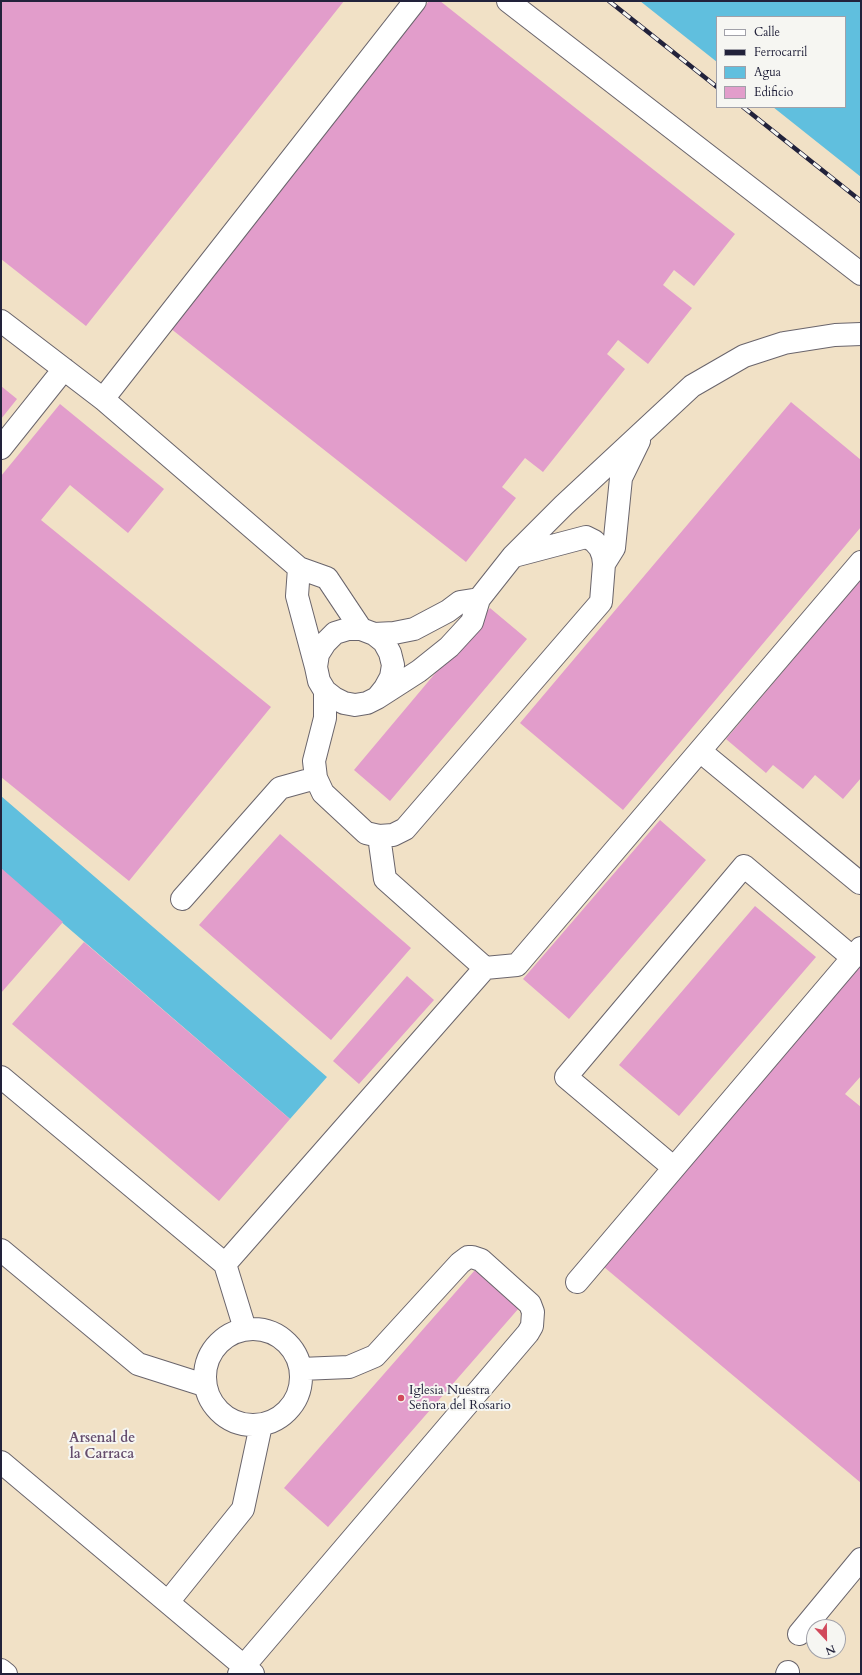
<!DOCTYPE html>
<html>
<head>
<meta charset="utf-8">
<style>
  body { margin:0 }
  #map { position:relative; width:862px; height:1675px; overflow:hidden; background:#f1e1c6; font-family:Cardo,serif }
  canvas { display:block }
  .frame { position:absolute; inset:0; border:2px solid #22223b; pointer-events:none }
  .legend { position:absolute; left:716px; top:16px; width:130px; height:92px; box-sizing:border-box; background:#f6f6f2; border:1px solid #a1a1a9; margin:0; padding:5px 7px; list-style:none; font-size:12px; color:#22223b }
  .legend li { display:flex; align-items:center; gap:8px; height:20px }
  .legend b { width:20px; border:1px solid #a1a1a9 }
  .north { position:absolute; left:806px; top:1619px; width:40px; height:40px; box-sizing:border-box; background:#f6f6f2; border:1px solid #a1a1a9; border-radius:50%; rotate:158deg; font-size:11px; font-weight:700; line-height:16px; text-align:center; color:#22223b }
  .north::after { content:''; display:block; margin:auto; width:14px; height:18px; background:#d1495b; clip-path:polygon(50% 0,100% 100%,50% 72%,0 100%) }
</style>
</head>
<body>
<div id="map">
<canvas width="862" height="1675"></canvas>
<div class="frame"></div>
<ul class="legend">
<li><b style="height:5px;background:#fff"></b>Calle</li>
<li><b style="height:5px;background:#22223b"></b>Ferrocarril</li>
<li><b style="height:11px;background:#60bfde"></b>Agua</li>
<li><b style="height:11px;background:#e29dcb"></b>Edificio</li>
</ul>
<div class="north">N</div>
</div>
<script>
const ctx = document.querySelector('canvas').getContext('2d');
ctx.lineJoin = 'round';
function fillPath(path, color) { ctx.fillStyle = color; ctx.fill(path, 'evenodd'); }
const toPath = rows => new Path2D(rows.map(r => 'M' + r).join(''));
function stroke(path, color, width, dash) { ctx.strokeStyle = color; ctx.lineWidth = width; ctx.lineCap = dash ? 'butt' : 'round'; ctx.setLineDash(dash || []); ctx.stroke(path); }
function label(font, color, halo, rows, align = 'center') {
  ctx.font = font + ' Cardo,serif'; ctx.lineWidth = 4; ctx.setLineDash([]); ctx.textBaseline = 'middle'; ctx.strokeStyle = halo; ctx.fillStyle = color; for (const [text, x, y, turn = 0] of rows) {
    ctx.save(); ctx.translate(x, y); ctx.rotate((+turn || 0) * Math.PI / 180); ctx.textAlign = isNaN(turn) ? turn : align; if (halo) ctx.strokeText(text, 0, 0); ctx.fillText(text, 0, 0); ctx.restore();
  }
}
fillPath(toPath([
  [640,1,861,1,861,177,773,107,845,107,845,17,717,17,717,62],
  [1,796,327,1077,290,1119,1,870]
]), '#60bfde');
fillPath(toPath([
  [1,1,344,1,86,326,1,259],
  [429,1,440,1,735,234,694,286,674,270,663,285,692,308,648,364,618,340,607,354,625,369,543,472,525,458,502,487,516,498,466,562,170,328],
  [1,386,17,399,1,419],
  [791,402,861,460,861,527,623,810,520,723],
  [60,404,164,489,128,533,70,485,41,520,271,707,129,881,1,777,1,476],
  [861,579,861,778,843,799,815,775,803,789,773,765,766,773,726,739],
  [490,608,527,639,390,801,354,770],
  [660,820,706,860,569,1019,523,979],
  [280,834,411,948,331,1040,199,925],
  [1,868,63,922,1,993],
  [755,906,816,957,679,1116,619,1065],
  [84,942,290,1119,219,1201,12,1024],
  [861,963,861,1076,845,1094,861,1107,861,1483,604,1267],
  [407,976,434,1000,359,1084,333,1061],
  [475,1270,519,1308,328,1527,284,1488]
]), '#e29dcb');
const minor = toPath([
  [508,1,861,274],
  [1,321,103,399,299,568,327,578,361,629],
  [103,399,415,1],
  [1,448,64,369],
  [514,556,586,537,594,541,600,548,603,556,604,564],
  [299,568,297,596,316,667],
  [374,634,394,633,414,629,448,611,460,602,479,599],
  [325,691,325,718,314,761,316,778,323,793,366,833,379,836,393,835,405,829,601,602,604,564,614,548,621,478,639,441],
  [377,698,385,688,391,677,393,665,390,653,384,642,374,634,361,629,348,629,335,633,325,643,318,654,316,667,319,681,325,691,334,698,344,703,355,705,367,703,377,698,419,671,449,647,472,622,479,599,513,556,564,505,692,386,744,356,784,343,835,335,861,334],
  [700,751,860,883],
  [379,836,385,879,485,968],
  [182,899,280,788,316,778],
  [1,1077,225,1264,245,1329],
  [674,1168,566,1077,744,866,853,958],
  [1,1250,138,1364,204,1385],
  [225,1264,485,968,517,965,861,562],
  [577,1282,861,948],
  '205 1377a48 48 0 1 1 96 0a48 48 0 1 1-96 0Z',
  [1,1462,253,1674],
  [168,1602,243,1509,261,1425],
  [799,1634,861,1559],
  [1,1670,6,1674],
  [239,1674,244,1666,528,1333,532,1326,533,1312,530,1304,481,1260,472,1257,468,1257,460,1263,375,1356,349,1367,301,1369],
  [787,1674,788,1672]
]);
stroke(minor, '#6a656c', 24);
stroke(minor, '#fff', 22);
const rail = toPath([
  [609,1,717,87],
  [743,107,861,201]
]);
stroke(rail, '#22223b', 4.5);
stroke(rail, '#f6f6f2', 3, [9]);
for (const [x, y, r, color] of [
  [401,1398,4,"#d1495b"]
]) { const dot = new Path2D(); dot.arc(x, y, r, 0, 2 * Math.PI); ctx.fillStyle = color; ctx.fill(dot); stroke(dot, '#f6f6f2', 1.5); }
label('13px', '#22223b', '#f6f6f2', [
  ["Iglesia Nuestra",409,1391],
  ["Señora del Rosario",409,1406]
], 'left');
label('bold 14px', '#654d6d', '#f6f6f2', [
  ["Arsenal de",102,1439],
  ["la Carraca",102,1455]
]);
</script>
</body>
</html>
